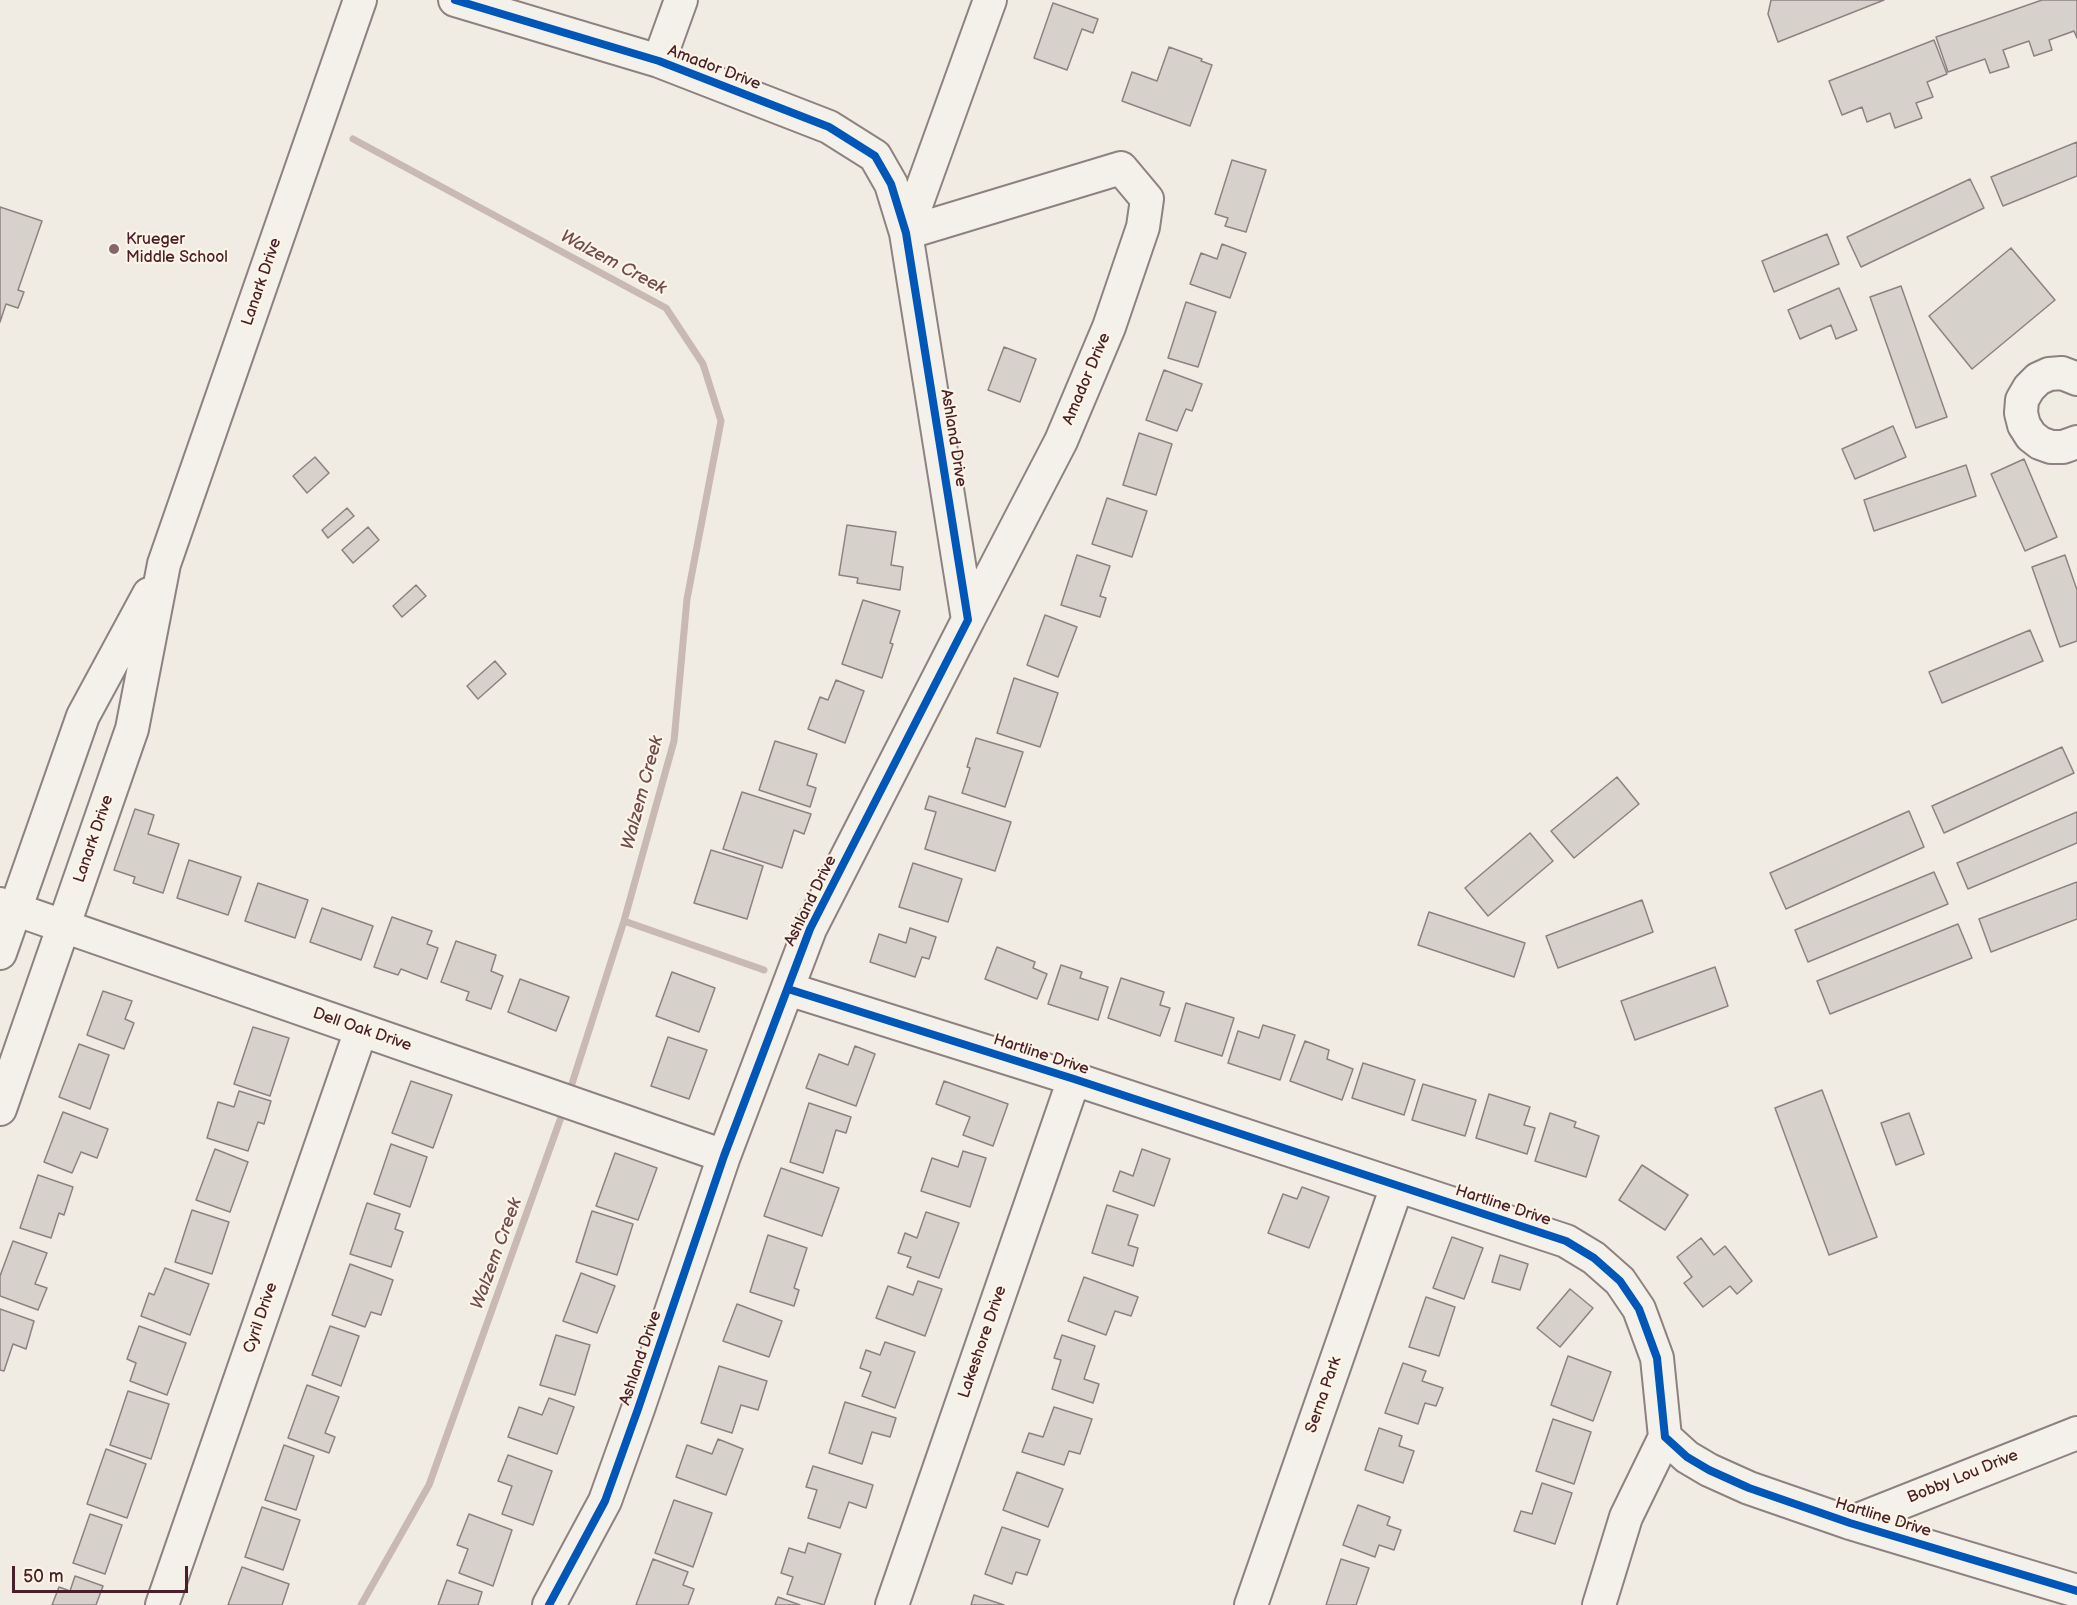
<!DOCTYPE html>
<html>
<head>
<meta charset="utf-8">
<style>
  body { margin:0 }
  #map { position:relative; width:2077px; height:1605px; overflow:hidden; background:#f0ebe3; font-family:"Balsamiq Sans",sans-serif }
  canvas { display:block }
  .scale { position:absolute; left:12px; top:1566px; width:176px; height:27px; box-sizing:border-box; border:3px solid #4a1f2b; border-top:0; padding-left:8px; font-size:18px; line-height:21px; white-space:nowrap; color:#4a1f2b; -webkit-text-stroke:4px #fcf5e5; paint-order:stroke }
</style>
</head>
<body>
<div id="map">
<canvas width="2077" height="1605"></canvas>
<div class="scale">50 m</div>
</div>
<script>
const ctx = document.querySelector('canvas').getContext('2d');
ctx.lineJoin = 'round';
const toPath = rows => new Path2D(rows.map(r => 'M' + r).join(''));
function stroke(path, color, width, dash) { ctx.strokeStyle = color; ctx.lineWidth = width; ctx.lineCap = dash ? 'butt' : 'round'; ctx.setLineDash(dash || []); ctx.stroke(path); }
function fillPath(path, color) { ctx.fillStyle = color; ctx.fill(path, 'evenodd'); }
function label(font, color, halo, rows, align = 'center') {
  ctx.font = font + ' "Balsamiq Sans",sans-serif'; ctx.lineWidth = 4.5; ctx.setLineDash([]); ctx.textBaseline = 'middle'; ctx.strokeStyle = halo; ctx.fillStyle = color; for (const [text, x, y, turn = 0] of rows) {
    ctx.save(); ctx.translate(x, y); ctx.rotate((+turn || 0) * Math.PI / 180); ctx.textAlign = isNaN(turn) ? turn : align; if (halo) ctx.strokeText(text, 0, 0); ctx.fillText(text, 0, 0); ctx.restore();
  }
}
stroke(toPath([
  [353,139,666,308,703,364,721,421,687,599,674,741,624,921,569,1093],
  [624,921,764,970],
  [361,1605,429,1485,564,1109]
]), '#c9b9b3', 7);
const building = toPath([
  [1771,0,1884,0,1778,42,1768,14,1771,0],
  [2042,0,2077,0,2077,38,2074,31,2049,40,2052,50,2034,56,2029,41,2003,50,2009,67,1990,73,1985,59,1948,72,1936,37,2042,0],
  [1053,3,1098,19,1093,33,1082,29,1067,70,1034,58,1053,3],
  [1934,40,1947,74,1927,82,1933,97,1916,103,1922,118,1895,128,1890,113,1867,122,1862,107,1842,115,1829,81,1934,40],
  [1169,47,1202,59,1201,61,1212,65,1190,126,1122,101,1132,72,1157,81,1169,47],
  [2077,142,2077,176,2003,206,1991,177,2077,142],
  [1232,160,1266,170,1246,232,1225,226,1228,218,1215,214,1232,160],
  [1970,179,1984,208,1861,267,1847,237,1970,179],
  [0,207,42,221,18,290,24,292,18,308,6,304,0,322,0,207],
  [1827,234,1839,264,1774,292,1762,261,1827,234],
  [1222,244,1246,253,1230,298,1190,284,1201,253,1217,259,1222,244],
  [2011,248,2055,300,1972,369,1929,316,2011,248],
  [1901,286,1947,417,1916,428,1870,297,1901,286],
  [1839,288,1857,330,1836,339,1831,325,1800,339,1788,310,1839,288],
  [1186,302,1216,312,1198,367,1168,358,1186,302],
  [1004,347,1036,359,1020,402,988,390,1004,347],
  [1164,370,1202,384,1192,411,1186,409,1177,431,1146,420,1164,370],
  [1893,426,1906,457,1855,479,1842,449,1893,426],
  [1139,433,1172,444,1156,495,1123,485,1139,433],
  [315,457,329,473,307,493,293,476,315,457],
  [2024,459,2057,537,2025,551,1991,474,2024,459],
  [1966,465,1976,496,1874,531,1864,500,1966,465],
  [1107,498,1147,511,1132,557,1092,544,1107,498],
  [347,508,354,516,328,538,322,530,347,508],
  [847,525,896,532,891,565,903,567,900,590,857,583,858,578,839,575,847,525],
  [368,527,379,540,353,563,342,550,368,527],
  [1077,555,1110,566,1100,596,1106,598,1100,617,1061,605,1077,555],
  [2065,555,2077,590,2077,641,2060,647,2032,567,2065,555],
  [416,585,426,596,402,617,393,606,416,585],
  [863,600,900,611,890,643,893,644,882,678,842,664,863,600],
  [1045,615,1077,627,1058,677,1027,665,1045,615],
  [2030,630,2043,661,1942,703,1929,672,2030,630],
  [495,661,506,674,478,699,467,686,495,661],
  [1014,678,1058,693,1040,747,997,733,1014,678],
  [836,680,864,691,845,743,808,729,820,697,828,700,836,680],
  [976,738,1023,752,1005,807,962,793,970,768,967,767,976,738],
  [775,741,817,754,807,785,816,788,810,807,759,790,775,741],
  [2062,747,2074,773,1944,833,1932,806,2062,747],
  [1617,777,1639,804,1574,858,1551,831,1617,777],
  [742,792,811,814,804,834,794,830,782,868,723,849,742,792],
  [929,796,1011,822,995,871,925,849,936,812,925,809,929,796],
  [135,809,154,815,148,834,179,844,163,893,133,883,135,877,114,870,135,809],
  [1909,811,1924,847,1786,909,1770,873,1909,811],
  [2077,812,2077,843,1968,889,1957,863,2077,812],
  [1530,833,1553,861,1488,916,1465,888,1530,833],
  [711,850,763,866,747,919,694,903,711,850],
  [189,860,241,877,228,915,177,898,189,860],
  [913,863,962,879,948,922,899,907,913,863],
  [1934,872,1948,904,1808,962,1795,930,1934,872],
  [2077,882,2077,919,1991,952,1979,919,2077,882],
  [258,883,308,900,295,938,245,921,258,883],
  [1642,900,1653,932,1558,968,1546,936,1642,900],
  [322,908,373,926,361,960,310,942,322,908],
  [1429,912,1525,943,1514,977,1418,945,1429,912],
  [392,917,432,931,427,944,438,948,427,979,401,969,398,975,374,967,392,917],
  [1958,924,1972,958,1830,1014,1817,981,1958,924],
  [910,928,936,937,929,959,922,957,915,977,870,962,879,934,906,943,910,928],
  [456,941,496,955,491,971,503,976,491,1009,466,1000,469,992,441,982,456,941],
  [997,947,1035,962,1033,968,1047,974,1037,999,985,979,997,947],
  [1061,965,1082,972,1080,978,1108,987,1098,1020,1048,1004,1061,965],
  [1715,967,1728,1006,1635,1040,1621,1001,1715,967],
  [672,972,715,988,699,1032,656,1016,672,972],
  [1121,978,1164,992,1160,1005,1170,1008,1160,1036,1108,1018,1121,978],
  [520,979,569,997,556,1031,508,1012,520,979],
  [103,991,132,1001,125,1019,134,1023,124,1049,87,1035,103,991],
  [1186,1003,1234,1018,1222,1056,1175,1041,1186,1003],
  [1263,1025,1295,1035,1280,1080,1228,1063,1238,1031,1259,1038,1263,1025],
  [253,1027,289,1038,270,1096,234,1084,253,1027],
  [668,1037,707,1050,689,1099,651,1086,668,1037],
  [1305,1041,1329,1050,1327,1059,1353,1069,1342,1100,1290,1081,1305,1041],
  [79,1044,109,1055,90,1109,59,1097,79,1044],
  [855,1046,875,1054,856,1106,806,1088,819,1054,848,1065,855,1046],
  [1363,1063,1415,1080,1404,1115,1352,1098,1363,1063],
  [411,1081,452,1095,433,1148,392,1133,411,1081],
  [944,1081,1008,1104,993,1146,963,1135,970,1117,936,1104,944,1081],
  [1423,1084,1476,1100,1465,1136,1412,1120,1423,1084],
  [1822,1090,1877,1237,1829,1255,1775,1108,1822,1090],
  [239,1091,271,1101,264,1124,258,1122,248,1151,207,1138,218,1102,234,1107,239,1091],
  [1489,1094,1530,1107,1524,1125,1535,1128,1527,1154,1476,1138,1489,1094],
  [809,1103,851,1117,846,1133,836,1130,823,1173,790,1162,809,1103],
  [63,1112,108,1129,97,1158,81,1152,72,1173,44,1162,63,1112],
  [1550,1113,1576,1122,1574,1127,1599,1136,1586,1177,1535,1161,1550,1113],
  [1909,1113,1924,1154,1896,1165,1881,1123,1909,1113],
  [391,1144,427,1157,410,1207,374,1194,391,1144],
  [215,1149,248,1162,230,1212,196,1200,215,1149],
  [1142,1149,1170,1159,1154,1206,1113,1191,1120,1171,1133,1176,1142,1149],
  [963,1151,986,1158,970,1207,921,1191,932,1158,958,1167,963,1151],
  [615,1153,657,1168,638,1220,596,1206,615,1153],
  [1642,1165,1688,1195,1665,1230,1619,1200,1642,1165],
  [781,1168,839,1188,822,1236,764,1216,781,1168],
  [38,1175,73,1187,64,1215,59,1213,51,1238,20,1228,38,1175],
  [1302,1187,1329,1197,1309,1248,1268,1233,1283,1194,1297,1199,1302,1187],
  [367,1203,400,1214,395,1229,403,1232,391,1267,350,1254,367,1203],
  [1107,1205,1138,1215,1128,1245,1138,1248,1133,1266,1092,1253,1107,1205],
  [192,1210,229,1222,212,1274,175,1262,192,1210],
  [592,1211,633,1224,617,1275,576,1262,592,1211],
  [926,1212,959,1223,939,1278,907,1267,911,1257,898,1253,905,1233,917,1238,926,1212],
  [768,1235,807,1248,794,1288,799,1290,794,1306,750,1292,768,1235],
  [1452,1237,1483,1248,1464,1299,1433,1288,1452,1237],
  [1701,1238,1714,1255,1725,1246,1752,1281,1737,1294,1730,1286,1703,1307,1684,1283,1692,1277,1677,1257,1701,1238],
  [13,1241,47,1253,35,1284,47,1288,38,1310,0,1296,0,1276,13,1241],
  [1500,1255,1528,1264,1520,1290,1492,1282,1500,1255],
  [350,1264,393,1280,381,1315,371,1312,365,1327,332,1315,350,1264],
  [165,1268,209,1284,190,1335,141,1316,149,1293,154,1295,165,1268],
  [581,1273,615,1286,597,1333,563,1321,581,1273],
  [1084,1277,1138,1297,1131,1316,1115,1311,1106,1335,1068,1321,1084,1277],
  [918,1281,942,1289,925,1336,876,1318,888,1286,913,1295,918,1281],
  [1570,1289,1593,1308,1560,1347,1537,1328,1570,1289],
  [1426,1297,1455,1307,1439,1356,1409,1347,1426,1297],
  [737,1304,782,1321,769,1357,723,1341,737,1304],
  [0,1309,34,1321,26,1349,13,1344,4,1371,0,1370,0,1309],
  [139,1326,186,1343,167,1395,130,1381,136,1363,127,1359,139,1326],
  [330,1326,359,1336,341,1386,312,1375,330,1326],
  [556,1335,590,1345,575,1395,540,1385,556,1335],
  [1062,1335,1095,1346,1084,1379,1099,1384,1093,1403,1052,1389,1061,1360,1054,1358,1062,1335],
  [885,1342,915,1352,895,1408,862,1396,871,1372,860,1368,866,1350,880,1355,885,1342],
  [1568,1356,1611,1372,1593,1421,1551,1405,1568,1356],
  [1403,1363,1426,1371,1422,1381,1443,1388,1436,1406,1425,1403,1418,1424,1385,1413,1403,1363],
  [719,1366,767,1381,758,1410,741,1405,732,1433,701,1423,719,1366],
  [307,1385,339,1397,325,1433,335,1437,329,1453,288,1438,307,1385],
  [128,1391,169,1404,151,1459,110,1445,128,1391],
  [549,1398,574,1407,557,1454,508,1437,519,1407,542,1415,549,1398],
  [845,1402,896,1418,890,1437,872,1432,862,1464,829,1453,845,1402],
  [1054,1407,1092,1419,1080,1454,1069,1451,1064,1465,1022,1452,1029,1433,1043,1437,1054,1407],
  [1553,1419,1591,1432,1574,1484,1536,1471,1553,1419],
  [1379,1428,1402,1436,1399,1446,1414,1451,1403,1483,1365,1470,1379,1428],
  [718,1439,743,1449,726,1495,676,1477,687,1445,712,1454,718,1439],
  [284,1445,314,1456,296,1510,265,1500,284,1445],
  [106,1449,146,1464,127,1518,87,1504,106,1449],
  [508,1455,552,1471,533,1525,502,1514,512,1486,498,1481,508,1455],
  [813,1466,873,1485,866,1508,849,1502,840,1528,808,1518,817,1490,806,1487,813,1466],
  [1017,1472,1063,1489,1048,1527,1003,1510,1017,1472],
  [1542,1483,1572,1493,1555,1544,1514,1531,1521,1511,1532,1514,1542,1483],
  [674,1500,712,1513,693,1567,655,1553,674,1500],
  [1358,1505,1390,1517,1387,1525,1401,1530,1394,1550,1379,1545,1375,1557,1343,1545,1358,1505],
  [262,1507,300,1520,283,1570,245,1557,262,1507],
  [90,1514,122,1525,105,1574,73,1563,90,1514],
  [469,1514,512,1530,493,1586,459,1573,468,1549,457,1545,469,1514],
  [1002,1527,1040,1540,1027,1575,1016,1572,1012,1584,985,1574,1002,1527],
  [808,1543,841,1554,824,1605,787,1594,793,1577,781,1573,789,1548,805,1553,808,1543],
  [653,1559,688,1572,683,1585,694,1589,688,1605,636,1605,653,1559],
  [1341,1559,1369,1568,1356,1605,1326,1605,1341,1559],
  [242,1567,289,1584,282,1605,228,1605,242,1567],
  [75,1576,103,1586,96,1605,52,1605,59,1587,70,1591,75,1576],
  [447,1580,482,1592,478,1605,438,1605,447,1580],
  [974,1595,1004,1605,971,1605,974,1595],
  [778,1597,800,1605,775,1605,778,1597]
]);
fillPath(building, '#d7d1cc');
stroke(building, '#8d8281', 1.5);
const minor = toPath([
  [455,0,659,61,829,127,875,156,891,184,906,233,968,620,810,929,724,1156,638,1409,605,1501,549,1605],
  [659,61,681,0],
  [906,233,1121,168,1147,199,1143,227,1109,327,1061,441,968,620],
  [906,233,990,0],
  [2077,379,2062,373,2049,374,2038,379,2029,388,2022,400,2021,413,2024,425,2031,436,2040,443,2051,447,2063,447,2077,442],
  [0,904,724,1156],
  [0,953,83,716,149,594],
  [788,989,1074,1079,1566,1241,1594,1258,1620,1281,1639,1309,1657,1358,1665,1437,1687,1457,1709,1470,1749,1488,1850,1523,2077,1591],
  [0,1109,132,729,164,564,360,0],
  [1850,1523,2077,1433],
  [162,1605,361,1030],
  [892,1605,1074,1079],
  [1251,1605,1397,1186],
  [1599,1605,1626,1517,1665,1437]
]);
stroke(minor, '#8d8281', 36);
stroke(minor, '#f4f1eb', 32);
stroke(toPath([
  [455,0,659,61,829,127,875,156,891,184,906,233,968,620,810,929,724,1156,638,1409,605,1501,549,1605],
  [788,989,1074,1079,1566,1241,1594,1258,1620,1281,1639,1309,1657,1358,1665,1437,1687,1457,1709,1470,1749,1488,1850,1523,2077,1591]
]), '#0057b8', 8);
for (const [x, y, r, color] of [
  [114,249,6,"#84666b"]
]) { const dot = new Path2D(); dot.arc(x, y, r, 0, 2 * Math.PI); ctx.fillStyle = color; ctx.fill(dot); stroke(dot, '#fcf5e5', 2); }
label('16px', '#4a1f2b', '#fcf5e5', [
  ["Amador Drive",714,68,21],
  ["Lanark Drive",262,282,-71],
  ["Amador Drive",1087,379,-67],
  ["Ashland Drive",953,438,81],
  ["Lanark Drive",94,839,-71],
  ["Ashland Drive",811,901,-64],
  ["Dell Oak Drive",362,1030,19],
  ["Hartline Drive",1041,1055,18],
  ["Hartline Drive",1503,1206,18],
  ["Cyril Drive",261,1318,-71],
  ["Lakeshore Drive",983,1342,-71],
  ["Ashland Drive",641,1358,-71],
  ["Serna Park",1324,1395,-71],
  ["Bobby Lou Drive",1963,1477,-22],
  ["Hartline Drive",1883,1518,17]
]);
label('16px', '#4a1f2b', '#fcf5e5', [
  ["Krueger",126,240],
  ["Middle School",126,258]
], 'left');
label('italic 18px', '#704d53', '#fcf5e5', [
  ["Walzem Creek",613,263,28],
  ["Walzem Creek",643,793,-75],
  ["Walzem Creek",497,1254,-70]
]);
</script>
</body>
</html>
